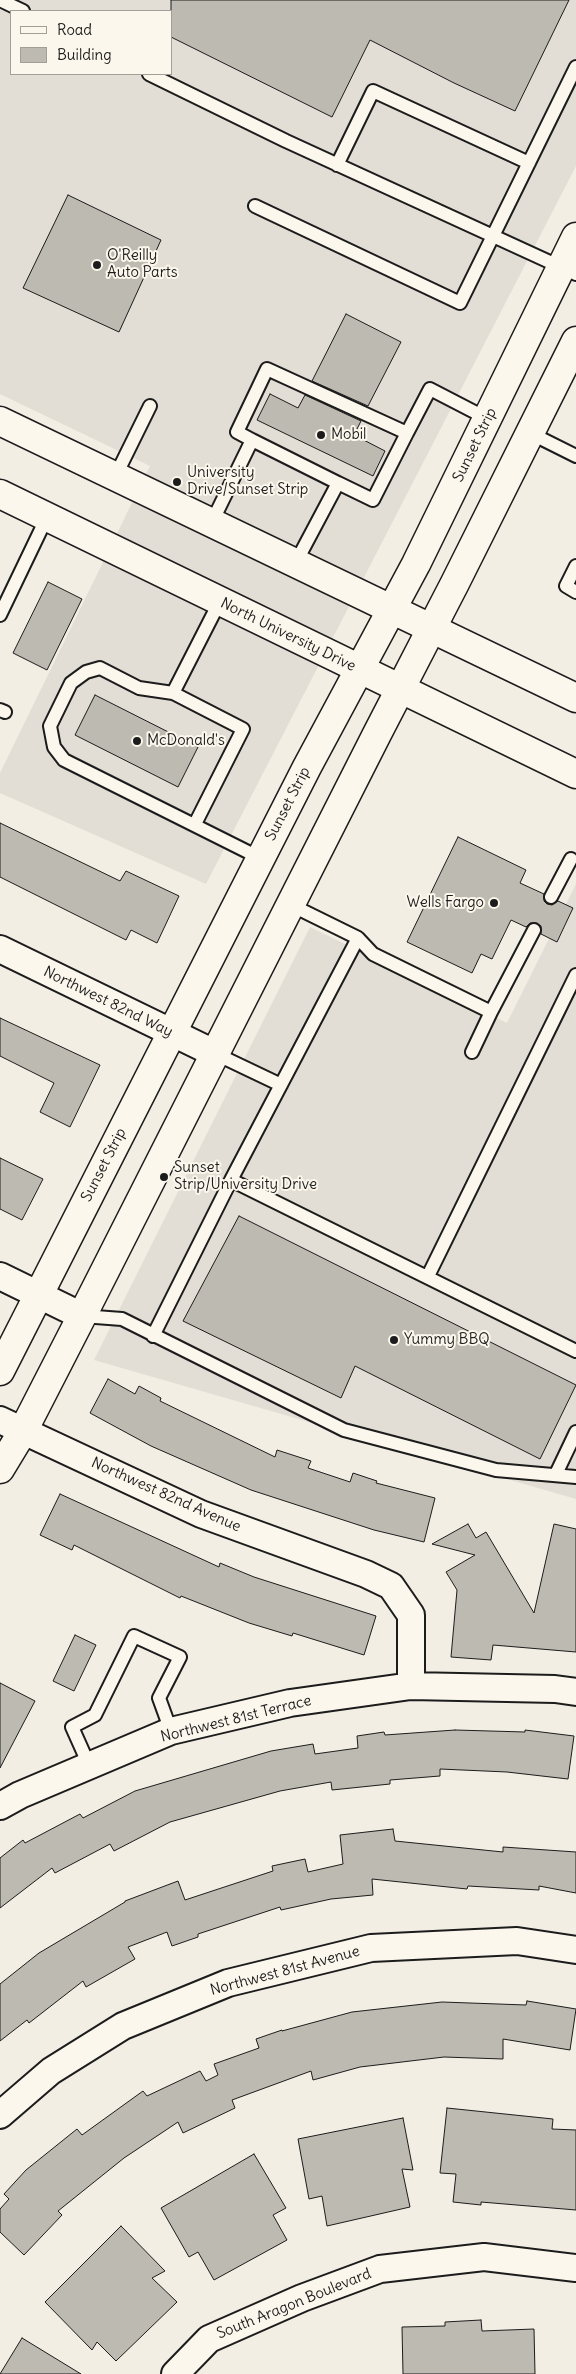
<!DOCTYPE html>
<html>
<head>
<meta charset="utf-8">
<style>
  body { margin:0 }
  #map { position:relative; width:576px; height:2374px; overflow:hidden; background:#f2eee4; font-family:Delius,sans-serif }
  canvas { display:block }
  .legend { position:absolute; left:10px; top:10px; width:162px; height:65px; box-sizing:border-box; background:#fbf7ec; border:1px solid #a29f99; margin:0; padding:6px 9px; list-style:none; font-size:15px; color:#1c1c1c }
  .legend li { display:flex; align-items:center; gap:10px; height:25px }
  .legend b { width:25px; border:1px solid #a29f99 }
</style>
</head>
<body>
<div id="map">
<canvas width="576" height="2374"></canvas>
<ul class="legend">
<li><b style="height:6px;background:#fbf7ec"></b>Road</li>
<li><b style="height:14px;background:#bdbab1"></b>Building</li>
</ul>
</div>
<script>
const ctx = document.querySelector('canvas').getContext('2d');
ctx.lineJoin = 'round';
function fillPath(path, color) { ctx.fillStyle = color; ctx.fill(path, 'evenodd'); }
const toPath = rows => new Path2D(rows.map(r => 'M' + r).join(''));
function stroke(path, color, width, dash) { ctx.strokeStyle = color; ctx.lineWidth = width; ctx.lineCap = dash ? 'butt' : 'round'; ctx.setLineDash(dash || []); ctx.stroke(path); }
function label(font, color, halo, rows, align = 'center') {
  ctx.font = font + ' Delius,sans-serif'; ctx.lineWidth = 4; ctx.setLineDash([]); ctx.textBaseline = 'middle'; ctx.strokeStyle = halo; ctx.fillStyle = color; for (const [text, x, y, turn = 0] of rows) {
    ctx.save(); ctx.translate(x, y); ctx.rotate((+turn || 0) * Math.PI / 180); ctx.textAlign = isNaN(turn) ? turn : align; if (halo) ctx.strokeText(text, 0, 0); ctx.fillText(text, 0, 0); ctx.restore();
  }
}
fillPath(toPath([
  [0,0,576,0,576,166,206,884,0,793,0,773,150,466,0,394],
  [11,11,171,11,171,74,11,74],
  [576,884,576,1499,94,1360,310,927,507,1023]
]), '#e2ded5');
const building = toPath([
  [171,0,569,0,515,111,454,83,370,40,332,117,171,37,171,0],
  [68,195,161,240,119,332,23,288,68,195],
  [346,314,401,342,368,406,312,381,346,314],
  [270,394,298,408,305,395,361,421,354,435,385,451,373,476,257,420,270,394],
  [48,582,82,599,47,670,13,653,48,582],
  [95,695,198,747,178,787,75,735,95,695],
  [0,823,120,881,126,871,179,896,157,943,131,930,126,940,0,877,0,823],
  [458,837,526,870,520,883,544,894,544,901,547,904,552,905,558,901,573,908,557,942,541,934,541,926,537,923,530,923,526,927,511,920,492,959,481,954,472,973,407,942,458,837],
  [0,1018,100,1065,70,1127,40,1112,54,1083,0,1056,0,1018],
  [0,1158,43,1179,22,1220,0,1209,0,1158],
  [239,1216,576,1385,540,1459,355,1366,341,1398,183,1321,239,1216],
  [108,1379,135,1394,139,1386,161,1398,160,1401,275,1457,277,1450,311,1461,308,1468,350,1482,353,1473,377,1481,376,1483,435,1498,424,1542,374,1530,251,1490,151,1446,90,1413,108,1379],
  [60,1494,219,1567,220,1563,254,1577,376,1616,364,1655,293,1633,292,1636,249,1623,181,1596,180,1598,74,1545,72,1550,40,1535,60,1494],
  [468,1524,476,1538,486,1532,534,1613,554,1524,576,1529,576,1652,493,1645,491,1660,451,1657,457,1590,446,1572,475,1555,432,1544,468,1524],
  [75,1635,96,1645,74,1691,53,1681,75,1635],
  [0,1683,35,1701,0,1768,0,1683],
  [455,1730,525,1732,525,1730,574,1736,568,1779,507,1772,440,1769,440,1776,390,1780,390,1784,332,1790,331,1782,280,1791,170,1822,114,1851,110,1844,55,1873,52,1868,0,1908,0,1858,23,1840,25,1843,80,1814,83,1818,135,1791,271,1751,313,1744,315,1754,358,1748,357,1736,384,1732,385,1735,455,1730],
  [393,1829,395,1841,503,1852,503,1847,576,1852,576,1893,539,1886,539,1890,468,1886,467,1889,372,1879,373,1895,331,1899,281,1910,280,1907,198,1934,198,1937,172,1946,167,1932,128,1947,135,1959,86,1987,83,1981,29,2023,27,2020,0,2041,0,1984,39,1953,125,1902,125,1901,178,1881,185,1900,273,1871,272,1866,305,1859,308,1872,343,1864,340,1835,393,1829],
  [527,2001,576,2009,570,2050,503,2039,503,2059,444,2057,360,2067,313,2080,311,2071,232,2100,235,2108,183,2133,178,2122,124,2158,58,2211,62,2215,24,2255,0,2232,0,2209,9,2199,4,2194,26,2170,77,2129,82,2135,143,2091,147,2096,200,2071,206,2081,218,2075,214,2064,259,2048,256,2039,282,2030,282,2031,352,2012,442,2002,526,2005,527,2001],
  [447,2108,553,2119,552,2129,576,2130,576,2210,481,2202,481,2205,453,2202,456,2174,440,2173,447,2108],
  [403,2118,413,2170,402,2169,410,2207,327,2226,322,2196,309,2199,298,2139,403,2118],
  [254,2154,286,2208,273,2215,287,2240,214,2280,198,2252,189,2257,161,2208,254,2154],
  [121,2226,165,2271,152,2278,177,2302,116,2361,97,2342,92,2350,45,2302,121,2226],
  [481,2320,482,2331,534,2329,535,2374,403,2374,402,2327,445,2326,445,2322,481,2320],
  [22,2338,81,2374,0,2374,22,2338]
]);
fillPath(building, '#bdbab1');
stroke(building, '#1c1c1c', 1);
const service = toPath([
  [0,0,23,11],
  [149,74,286,141,576,274],
  [337,165,373,91,529,163],
  [255,206,460,303,576,67],
  [530,433,576,456],
  [252,440,338,483,295,564],
  [115,477,150,406],
  [338,483,373,500,407,433],
  [211,524,252,440,237,432,267,369,407,433,430,389,488,419],
  [576,566,566,586,576,592],
  [0,615,47,517],
  [173,693,220,601],
  [0,710,5,712],
  [195,824,243,729,173,693,139,688,100,668,86,672,71,683,50,726,54,747,64,760,260,858],
  [551,897,571,859],
  [291,905,358,938,231,1180,576,1351],
  [358,938,373,954,491,1012,534,930],
  [472,1052,491,1012],
  [216,1054,281,1085],
  [428,1276,576,975],
  [82,1316,122,1319,344,1430,496,1470,576,1477],
  [153,1336,231,1180],
  [556,1474,576,1432],
  [89,1765,72,1727,95,1715,134,1636,180,1657,159,1698,171,1731]
]);
const minor = toPath([
  [0,949,216,1054],
  [0,1276,82,1316],
  [0,1420,201,1514,366,1574,391,1586,411,1615,411,1686],
  [0,1806,20,1795,171,1731,290,1703,411,1686,555,1689,576,1692],
  [0,2115,51,2071,123,2026,228,1983,371,1948,517,1941,576,1950],
  [175,2374,209,2339,302,2298,380,2269,484,2257,576,2268]
]);
const tertiary = toPath([
  [0,1371,307,767,416,564,576,237],
  [0,1469,23,1431,82,1316,377,734,455,583,576,341]
]);
const primary = toPath([
  [0,421,576,698],
  [0,494,576,774]
]);
stroke(service, '#1c1c1c', 16);
stroke(minor, '#1c1c1c', 30);
stroke(tertiary, '#1c1c1c', 31);
stroke(primary, '#1c1c1c', 31);
stroke(service, '#fbf7ec', 12);
stroke(minor, '#fbf7ec', 26);
stroke(tertiary, '#fbf7ec', 28);
stroke(primary, '#fbf7ec', 28);
for (const [x, y, r, color] of [
  [97,265,5,"#1c1c1c"],
  [321,435,5,"#1c1c1c"],
  [177,482,5,"#1c1c1c"],
  [137,741,5,"#1c1c1c"],
  [494,903,5,"#1c1c1c"],
  [164,1177,5,"#1c1c1c"],
  [394,1340,5,"#1c1c1c"]
]) { const dot = new Path2D(); dot.arc(x, y, r, 0, 2 * Math.PI); ctx.fillStyle = color; ctx.fill(dot); stroke(dot, '#fbf7ec', 2); }
label('15px', '#1c1c1c', '#fbf7ec', [
  ["O'Reilly",107,256],
  ["Auto Parts",107,273],
  ["Mobil",331,435],
  ["University",187,473],
  ["Drive/Sunset Strip",187,490],
  ["McDonald's",147,741],
  ["Wells Fargo",484,903,"right"],
  ["Sunset",174,1168],
  ["Strip/University Drive",174,1185],
  ["Yummy BBQ",404,1340]
], 'left');
label('15px', '#1c1c1c', '#fbf7ec', [
  ["Sunset Strip",475,445,-64],
  ["North University Drive",288,635,26],
  ["Sunset Strip",288,804,-63],
  ["Northwest 82nd Way",108,1002,26],
  ["Sunset Strip",104,1165,-63],
  ["Northwest 82nd Avenue",166,1495,24],
  ["Northwest 81st Terrace",236,1719,-14],
  ["Northwest 81st Avenue",285,1971,-15],
  ["South Aragon Boulevard",294,2304,-22]
]);
</script>
</body>
</html>
